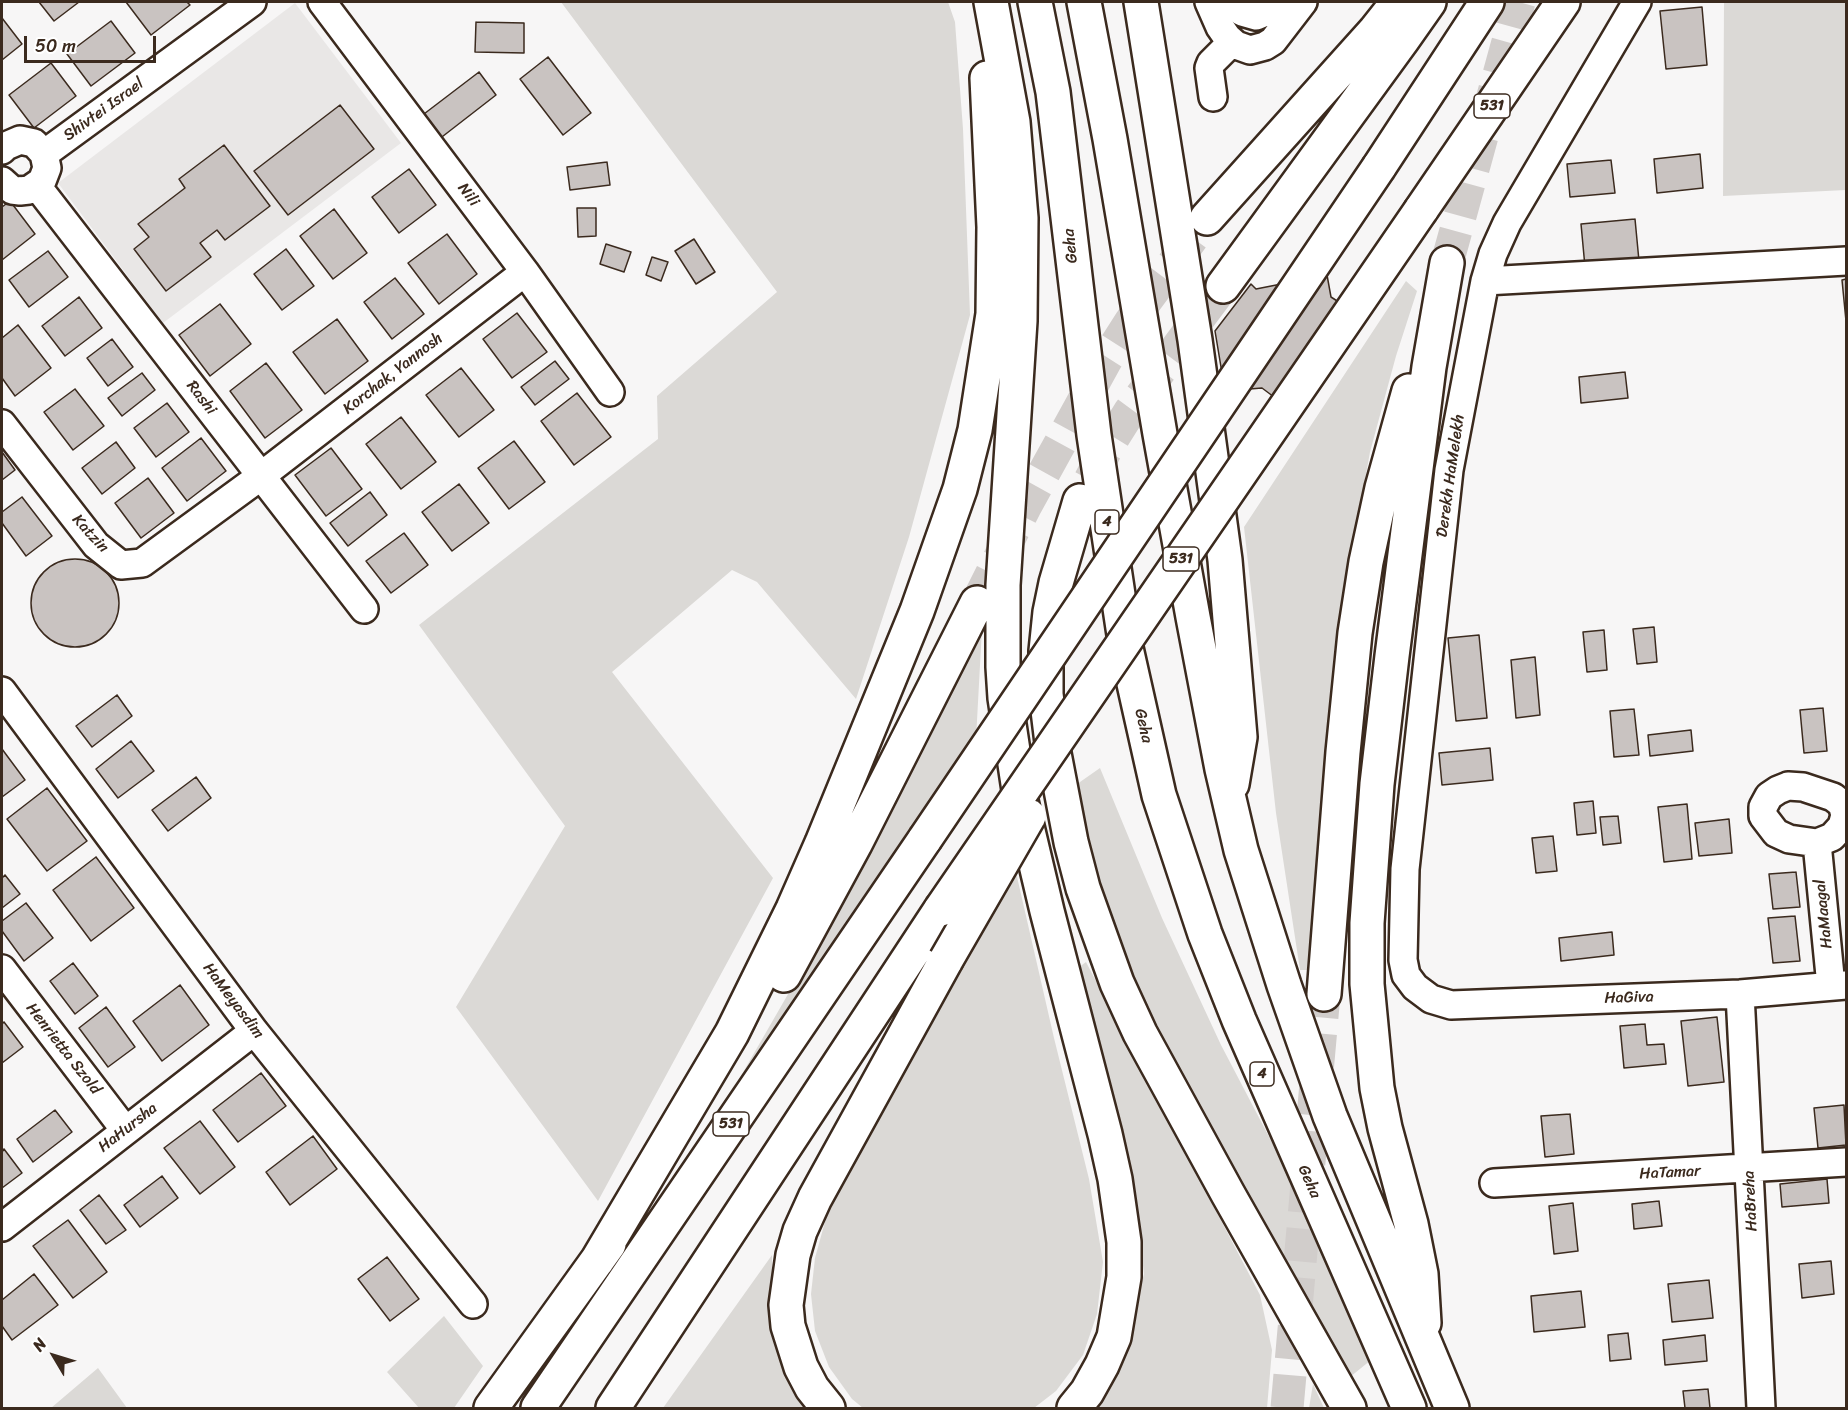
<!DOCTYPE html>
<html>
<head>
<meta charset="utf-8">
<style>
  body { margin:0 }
  #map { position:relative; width:1848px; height:1410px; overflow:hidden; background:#f7f6f6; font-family:Sriracha,sans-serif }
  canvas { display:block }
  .frame { position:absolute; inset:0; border:3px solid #3b2a1e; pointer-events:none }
  .north { position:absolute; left:24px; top:1326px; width:60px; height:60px; -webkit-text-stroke:4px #fff; paint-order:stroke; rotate:308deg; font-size:16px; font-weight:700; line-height:24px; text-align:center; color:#3b2a1e }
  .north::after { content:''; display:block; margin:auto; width:21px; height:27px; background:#3b2a1e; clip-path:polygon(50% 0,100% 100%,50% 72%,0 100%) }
  .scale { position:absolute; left:24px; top:36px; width:132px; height:27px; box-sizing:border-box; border:3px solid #3b2a1e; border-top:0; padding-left:8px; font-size:18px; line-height:21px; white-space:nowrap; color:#3b2a1e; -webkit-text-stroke:4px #fff; paint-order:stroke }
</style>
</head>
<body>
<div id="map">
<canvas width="1848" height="1410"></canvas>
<div class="frame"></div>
<div class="north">N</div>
<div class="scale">50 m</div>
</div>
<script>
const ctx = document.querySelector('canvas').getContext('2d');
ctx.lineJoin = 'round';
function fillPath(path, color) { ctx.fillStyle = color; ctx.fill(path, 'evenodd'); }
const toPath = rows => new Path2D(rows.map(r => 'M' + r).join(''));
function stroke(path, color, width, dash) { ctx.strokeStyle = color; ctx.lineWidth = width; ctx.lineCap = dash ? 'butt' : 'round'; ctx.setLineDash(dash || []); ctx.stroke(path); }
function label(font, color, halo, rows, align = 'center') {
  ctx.font = font + ' Sriracha,sans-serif'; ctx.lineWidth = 5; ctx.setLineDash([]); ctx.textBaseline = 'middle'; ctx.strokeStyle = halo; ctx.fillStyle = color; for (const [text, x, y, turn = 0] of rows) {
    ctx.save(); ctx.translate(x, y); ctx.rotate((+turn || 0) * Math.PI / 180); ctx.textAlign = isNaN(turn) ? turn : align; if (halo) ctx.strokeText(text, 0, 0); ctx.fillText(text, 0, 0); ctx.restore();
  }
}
fillPath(toPath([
  [295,3,401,143,163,323,58,183]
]), '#e9e7e6');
fillPath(toPath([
  [561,2,948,2,955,22,963,129,970,315,909,537,856,699,757,582,732,570,612,672,773,878,598,1201,456,1007,565,826,419,625,658,439,657,396,777,292],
  [1724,2,1846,2,1846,190,1723,196],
  [1406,281,1417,291,1396,356,1370,452,1334,653,1313,970,1300,970,1276,813,1244,527],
  [983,610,976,739,875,892,734,1088,860,869,946,694],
  [1100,768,1162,918,1221,1045,1288,1173,1371,1360,1350,1377,1230,1165,1134,983,1100,904,1070,789],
  [1015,868,1054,1038,1089,1179,1103,1262,1097,1314,1083,1355,1056,1391,1034,1408,863,1408,852,1399,829,1367,815,1331,811,1294,815,1258,826,1218,850,1168],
  [1086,962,1260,1295,1272,1350,1267,1408,1084,1408,1133,1316,1144,1274,1132,1171,1123,1132,1067,976],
  [772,1255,772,1317,809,1408,663,1408],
  [444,1316,483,1366,454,1408,419,1408,387,1372],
  [98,1368,127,1408,51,1408],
  [1313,1384,1324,1408,1309,1408]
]), '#dbd9d6');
const building = toPath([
  [39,2,79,2,54,21,39,2],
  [126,2,187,2,190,5,151,35,126,2],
  [1702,7,1707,65,1666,69,1660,11,1702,7],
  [2,18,22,44,2,60,2,18],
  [111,21,135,53,91,86,67,54,111,21],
  [476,22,524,23,524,53,475,52,476,22],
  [548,57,591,113,563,135,520,79,548,57],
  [51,63,76,96,34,128,9,95,51,63],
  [479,72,496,95,438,140,420,117,479,72],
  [340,105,374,149,288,215,254,171,340,105],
  [224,145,270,206,225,240,217,230,200,243,211,257,166,291,134,249,149,237,138,224,185,188,179,179,224,145],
  [1700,154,1703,188,1657,193,1654,159,1700,154],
  [1611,160,1615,193,1570,197,1567,164,1611,160],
  [607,162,610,185,570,190,567,167,607,162],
  [409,169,436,205,399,233,372,197,409,169],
  [10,201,35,234,2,260,2,207,10,201],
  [577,208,596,208,596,236,578,237,577,208],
  [334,209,367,253,333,279,300,236,334,209],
  [1635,219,1639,261,1585,267,1581,224,1635,219],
  [447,234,477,274,439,304,408,263,447,234],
  [694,239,715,272,696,284,675,251,694,239],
  [606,244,631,252,624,272,600,264,606,244],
  [286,249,314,286,282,310,254,274,286,249],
  [48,251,68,277,29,307,9,280,48,251],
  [652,257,668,262,661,281,646,275,652,257],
  [1327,275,1331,297,1351,310,1286,406,1262,388,1225,391,1215,331,1251,284,1256,289,1327,275],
  [395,278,424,314,392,339,364,302,395,278],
  [1846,279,1846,321,1842,280,1846,279],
  [79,297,102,328,65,356,42,326,79,297],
  [220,304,251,344,210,376,179,335,220,304],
  [517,313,547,352,512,378,483,339,517,313],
  [337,319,368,361,325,394,293,352,337,319],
  [18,325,51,368,15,396,2,378,2,338,18,325],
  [112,339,133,367,108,386,87,358,112,339],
  [555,361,569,379,535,405,521,387,555,361],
  [266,363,302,410,265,438,230,391,266,363],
  [461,368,494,410,459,437,426,395,461,368],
  [1625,372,1628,398,1581,403,1579,377,1625,372],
  [142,373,155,390,122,416,108,398,142,373],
  [75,389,104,426,73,450,44,412,75,389],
  [577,393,611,437,574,465,541,421,577,393],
  [167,403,189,432,156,457,134,428,167,403],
  [401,417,436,462,401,489,366,444,401,417],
  [201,438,226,471,187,501,162,468,201,438],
  [514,441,545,482,509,509,478,468,514,441],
  [116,442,135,468,102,494,82,468,116,442],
  [331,448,362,489,326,516,295,475,331,448],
  [2,452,15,470,2,480,2,452],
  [148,478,174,513,141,538,115,503,148,478],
  [459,484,489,523,452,551,422,512,459,484],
  [370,492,387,515,348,546,330,523,370,492],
  [22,497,52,536,26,556,2,523,2,512,22,497],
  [404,533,428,565,391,593,366,561,404,533],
  '31 603a44 44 0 1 1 88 0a44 44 0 1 1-88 0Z',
  [1654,627,1657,662,1637,664,1633,629,1654,627],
  [1604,630,1607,670,1587,672,1583,632,1604,630],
  [1479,635,1487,718,1456,721,1448,638,1479,635],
  [1535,657,1540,715,1516,718,1511,660,1535,657],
  [117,695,132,716,92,747,76,726,117,695],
  [1823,708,1827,751,1804,753,1800,710,1823,708],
  [1634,709,1639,755,1614,757,1610,711,1634,709],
  [1691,730,1693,751,1650,756,1648,735,1691,730],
  [131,741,154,771,118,798,96,769,131,741],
  [1490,748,1493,780,1442,785,1439,753,1490,748],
  [2,749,25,780,2,797,2,749],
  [196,777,211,798,168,831,152,810,196,777],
  [47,788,87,841,47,871,7,819,47,788],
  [1593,801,1596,833,1577,835,1574,803,1593,801],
  [1687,804,1692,859,1664,862,1658,807,1687,804],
  [1618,816,1621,843,1603,845,1600,817,1618,816],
  [1729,819,1732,853,1699,856,1695,823,1729,819],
  [1553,836,1557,871,1536,873,1532,838,1553,836],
  [96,857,134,908,91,941,53,890,96,857],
  [1796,872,1800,907,1773,909,1769,874,1796,872],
  [5,875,20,894,2,908,2,878,5,875],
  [26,903,53,938,24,961,2,931,2,921,26,903],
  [1795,916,1800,961,1773,963,1768,918,1795,916],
  [1612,932,1614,955,1561,961,1559,938,1612,932],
  [73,963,98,996,75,1014,50,981,73,963],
  [180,985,209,1025,162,1061,133,1021,180,985],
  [106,1007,135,1047,108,1067,79,1028,106,1007],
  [1717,1017,1724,1082,1688,1086,1681,1021,1717,1017],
  [4,1022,23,1047,2,1063,2,1024,4,1022],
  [1645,1024,1647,1045,1664,1044,1666,1064,1624,1068,1620,1026,1645,1024],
  [261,1073,286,1106,238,1142,213,1110,261,1073],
  [1844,1105,1846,1145,1818,1148,1814,1108,1844,1105],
  [55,1110,72,1132,33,1162,17,1139,55,1110],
  [1570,1114,1574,1154,1545,1157,1541,1116,1570,1114],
  [200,1121,235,1167,200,1194,164,1148,200,1121],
  [313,1136,337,1169,290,1205,266,1172,313,1136],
  [4,1149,22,1173,2,1188,2,1152,4,1149],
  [162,1176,178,1198,140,1227,124,1205,162,1176],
  [1827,1179,1829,1203,1782,1207,1780,1184,1827,1179],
  [99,1195,126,1230,106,1244,80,1210,99,1195],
  [1659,1201,1662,1226,1634,1229,1632,1204,1659,1201],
  [1573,1203,1578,1251,1554,1254,1549,1206,1573,1203],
  [68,1220,107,1272,73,1298,33,1246,68,1220],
  [387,1257,419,1299,390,1321,358,1279,387,1257],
  [1831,1261,1834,1294,1802,1298,1799,1264,1831,1261],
  [34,1274,58,1305,12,1340,2,1326,2,1300,34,1274],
  [1709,1280,1713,1318,1672,1322,1668,1284,1709,1280],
  [1581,1291,1585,1327,1534,1332,1531,1296,1581,1291],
  [1628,1333,1631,1359,1610,1361,1608,1335,1628,1333],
  [1705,1335,1707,1361,1665,1365,1663,1340,1705,1335],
  [1708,1389,1710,1408,1685,1408,1683,1391,1708,1389]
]);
fillPath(building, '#c9c3c1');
stroke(building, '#3b2a1e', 1.5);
stroke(toPath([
  [1447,263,1519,2],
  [1090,480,1107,448,1130,411,1223,286],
  [977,603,1025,507,1106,360,1131,321,1207,218],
  [1287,1408,1324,994]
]), '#d1cdcb', 33, [33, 16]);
const minor = toPath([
  [322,2,525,272,610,392],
  [1209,2,1220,27,1227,37,1236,45,1250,50,1265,46,1273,41,1303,2],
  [1235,2,1242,12,1256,16,1263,13,1273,2],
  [1637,2,1507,223,1493,254,1485,281,1449,470,1405,869,1403,960,1406,975,1415,987,1431,999,1451,1005,1740,994,1846,985],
  [1213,97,1209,68,1211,63,1232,42],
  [2,150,6,146,20,140,34,143,44,154,47,168,42,181,29,190,20,191,12,190,2,181],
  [44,154,252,2],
  [37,186,364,609],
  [1485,281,1846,261],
  [2,424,96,545,121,565,142,563,261,476,525,272],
  [2,691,254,1031,473,1304],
  [1788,786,1803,787,1833,797,1842,804,1845,815,1842,826,1832,837,1817,843,1789,839,1776,833,1763,816,1763,807,1769,796,1778,790,1788,786],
  [1817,843,1831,986],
  [2,969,125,1130],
  [1740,994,1761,1408],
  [1494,1183,1846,1162],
  [2,1227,254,1031]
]);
const highway = toPath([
  [991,2,1013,122,1021,218,1020,321,1003,585,1003,667,1005,698,1020,797,1047,911,1105,1134,1115,1179,1124,1242,1124,1277,1114,1337,1102,1365,1087,1392,1074,1408],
  [1035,2,1053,92,1094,435,1126,648,1159,795,1205,934,1239,1020,1409,1408],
  [1084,2,1110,139,1160,434,1193,617,1222,769,1241,850,1284,985,1330,1116,1452,1408],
  [1141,2,1195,340,1225,560,1240,737,1232,784],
  [1379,167,1487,2],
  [1421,210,1563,2],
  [1207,218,1375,31,1398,2],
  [1223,286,1403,39,1429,2],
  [1080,501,1056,583,1050,612,1046,651,1046,694,1052,743,1071,842,1083,888,1117,983,1140,1033,1228,1194,1349,1408],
  [784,975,855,844,977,603],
  [1324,994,1343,752,1355,633,1366,562,1382,488,1409,391],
  [597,1261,732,1033,793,909,822,843,917,611,960,489,975,430,993,314,994,227,987,78],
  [1424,1323,1421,1274,1411,1224,1385,1128,1377,1088,1367,984,1367,923,1377,784,1392,656,1429,367,1447,263],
  [491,1408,609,1244],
  [538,1408,925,839],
  [613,1408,941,909],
  [828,1408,812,1388,801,1367,788,1326,786,1305,793,1255,800,1231,815,1198,946,960]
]);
stroke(minor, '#3b2a1e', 32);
stroke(highway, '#3b2a1e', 38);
stroke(minor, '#fff', 27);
stroke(highway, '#fff', 33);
const highwayBridge = toPath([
  [925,839,1379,167],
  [941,909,1421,210],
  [946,960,1029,816]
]);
stroke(highwayBridge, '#3b2a1e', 38, []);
stroke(highwayBridge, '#fff', 33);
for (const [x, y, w] of [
  [1492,106,36],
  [1107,522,24],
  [1181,559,36],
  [1262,1074,24],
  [731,1124,36]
]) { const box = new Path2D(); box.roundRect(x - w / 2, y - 12, w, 24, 4.5); ctx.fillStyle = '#fff'; ctx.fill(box); stroke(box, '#3b2a1e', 1.5); }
label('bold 15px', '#3b2a1e', null, [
  ["531",1492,106],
  ["4",1107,522],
  ["531",1181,559],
  ["4",1262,1074],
  ["531",731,1124]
]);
label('16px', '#3b2a1e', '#fff', [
  ["Shivtei Israel",104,110,-36],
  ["Nili",468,195,53],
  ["Geha",1071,246,-96],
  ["Korchak, Yannosh",393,374,-38],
  ["Rashi",201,398,52],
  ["Derekh HaMelekh",1451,476,-82],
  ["Katzin",90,534,48],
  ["Geha",1143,726,77],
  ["HaMaagal",1824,914,-96],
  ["HaGiva",1629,998,-2],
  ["HaMeyasdim",233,1001,53],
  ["Henrietta Szold",63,1049,52],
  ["HaHursha",128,1128,-38],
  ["HaTamar",1670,1173,-3],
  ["Geha",1309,1182,66],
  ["HaBreha",1751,1201,-93]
]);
</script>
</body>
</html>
